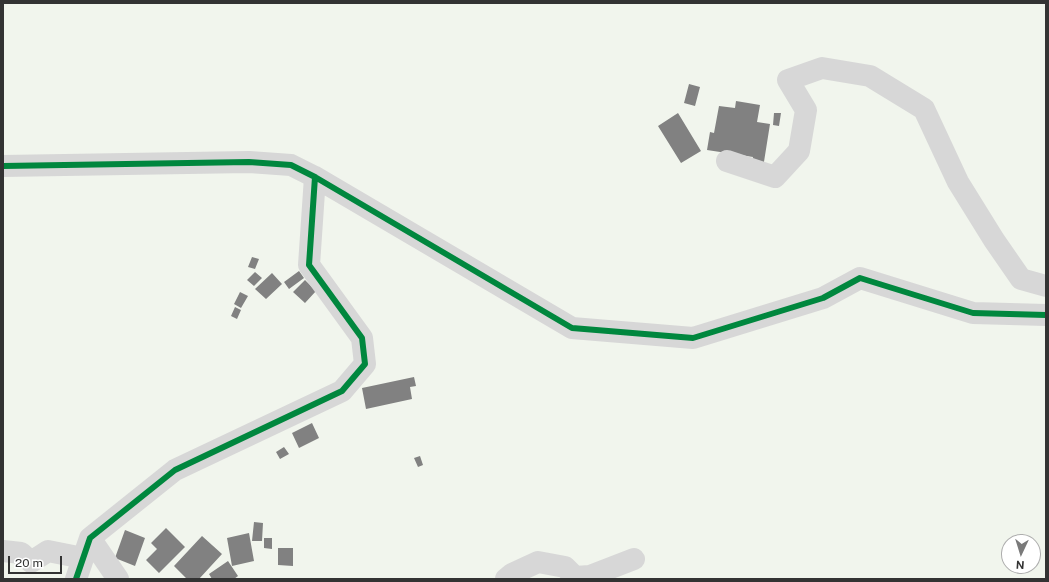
<!DOCTYPE html>
<html>
<head>
<meta charset="utf-8">
<style>
  body { margin:0 }
  #map { position:relative; width:1049px; height:582px; overflow:hidden; background:#fff; font-family:"Public Sans",sans-serif }
  canvas { display:block }
  .frame { position:absolute; inset:0; border:4px solid #333; pointer-events:none }
  .north { position:absolute; left:1001px; top:534px; width:40px; height:40px; box-sizing:border-box; background:#fff; border:1px solid #adadad; border-radius:50%; rotate:184deg; font-size:11px; font-weight:700; line-height:16px; text-align:center; color:#333 }
  .north::after { content:''; display:block; margin:auto; width:14px; height:18px; background:#7a7a7a; clip-path:polygon(50% 0,100% 100%,50% 72%,0 100%) }
  .scale { position:absolute; left:8px; top:556px; width:54px; height:18px; box-sizing:border-box; border:2px solid #333; border-top:0; padding-left:5px; font-size:12px; line-height:14px; white-space:nowrap; color:#333; -webkit-text-stroke:3px #fff; paint-order:stroke }
</style>
</head>
<body>
<div id="map">
<canvas width="1049" height="582"></canvas>
<div class="frame"></div>
<div class="north">N</div>
<div class="scale">20 m</div>
</div>
<script>
const ctx = document.querySelector('canvas').getContext('2d');
ctx.lineJoin = 'round';
function fillPath(path, color) { ctx.fillStyle = color; ctx.fill(path, 'evenodd'); }
const toPath = rows => new Path2D(rows.map(r => 'M' + r).join(''));
function stroke(path, color, width, dash) { ctx.strokeStyle = color; ctx.lineWidth = width; ctx.lineCap = dash ? 'butt' : 'round'; ctx.setLineDash(dash || []); ctx.stroke(path); }
fillPath(toPath([
  [3,3,1046,3,1046,579,3,579],
  [1009,542,1033,542,1033,566,1009,566]
]), '#f1f5ed');
fillPath(toPath([
  [689,84,700,87,695,106,684,103],
  [736,101,760,105,757,122,770,124,763,168,751,166,753,157,707,150,710,132,714,133,719,106,735,108],
  [678,113,701,151,681,163,658,126],
  [774,113,781,113,779,126,773,125],
  [252,257,259,259,255,269,248,267],
  [299,271,304,278,289,289,284,282],
  [255,272,262,278,254,286,247,280],
  [272,273,282,284,266,299,255,289],
  [305,280,316,291,305,303,293,292],
  [240,292,248,296,241,308,234,304],
  [235,307,241,310,237,319,231,316],
  [414,377,416,386,410,387,412,399,366,409,362,388],
  [312,423,319,438,299,448,292,433],
  [284,447,289,454,280,459,276,452],
  [420,456,423,465,418,467,414,458],
  [254,522,263,523,262,541,252,541],
  [166,528,185,547,159,573,146,560,157,549,151,543],
  [125,530,145,538,135,566,115,558],
  [249,533,254,561,232,566,227,538],
  [202,536,222,554,199,579,187,579,174,566],
  [264,538,272,538,272,549,264,548],
  [278,548,293,548,293,566,278,565],
  [228,561,238,576,234,579,212,579,209,574]
]), '#818181');
stroke(toPath([
  [727,161,775,177,799,151,806,110,788,80,822,68,870,76,924,109,958,182,994,240,1021,279,1046,286],
  [3,166,249,162,291,165,315,177,572,328,693,338,823,298,860,278,973,313,1046,315],
  [90,538,118,579],
  [3,551,21,553,31,562,48,551,83,558],
  [76,579,90,538,175,470,342,391,365,364,362,338,309,265,315,177],
  [506,579,512,574,538,562,565,567,575,577,590,576,634,559]
]), '#d7d7d7', 22);
stroke(toPath([
  [3,166,249,162,291,165,315,177,572,328,693,338,823,298,860,278,973,313,1046,315],
  [76,579,90,538,175,470,342,391,365,364,362,338,309,265,315,177]
]), '#00873e', 6);
</script>
</body>
</html>
